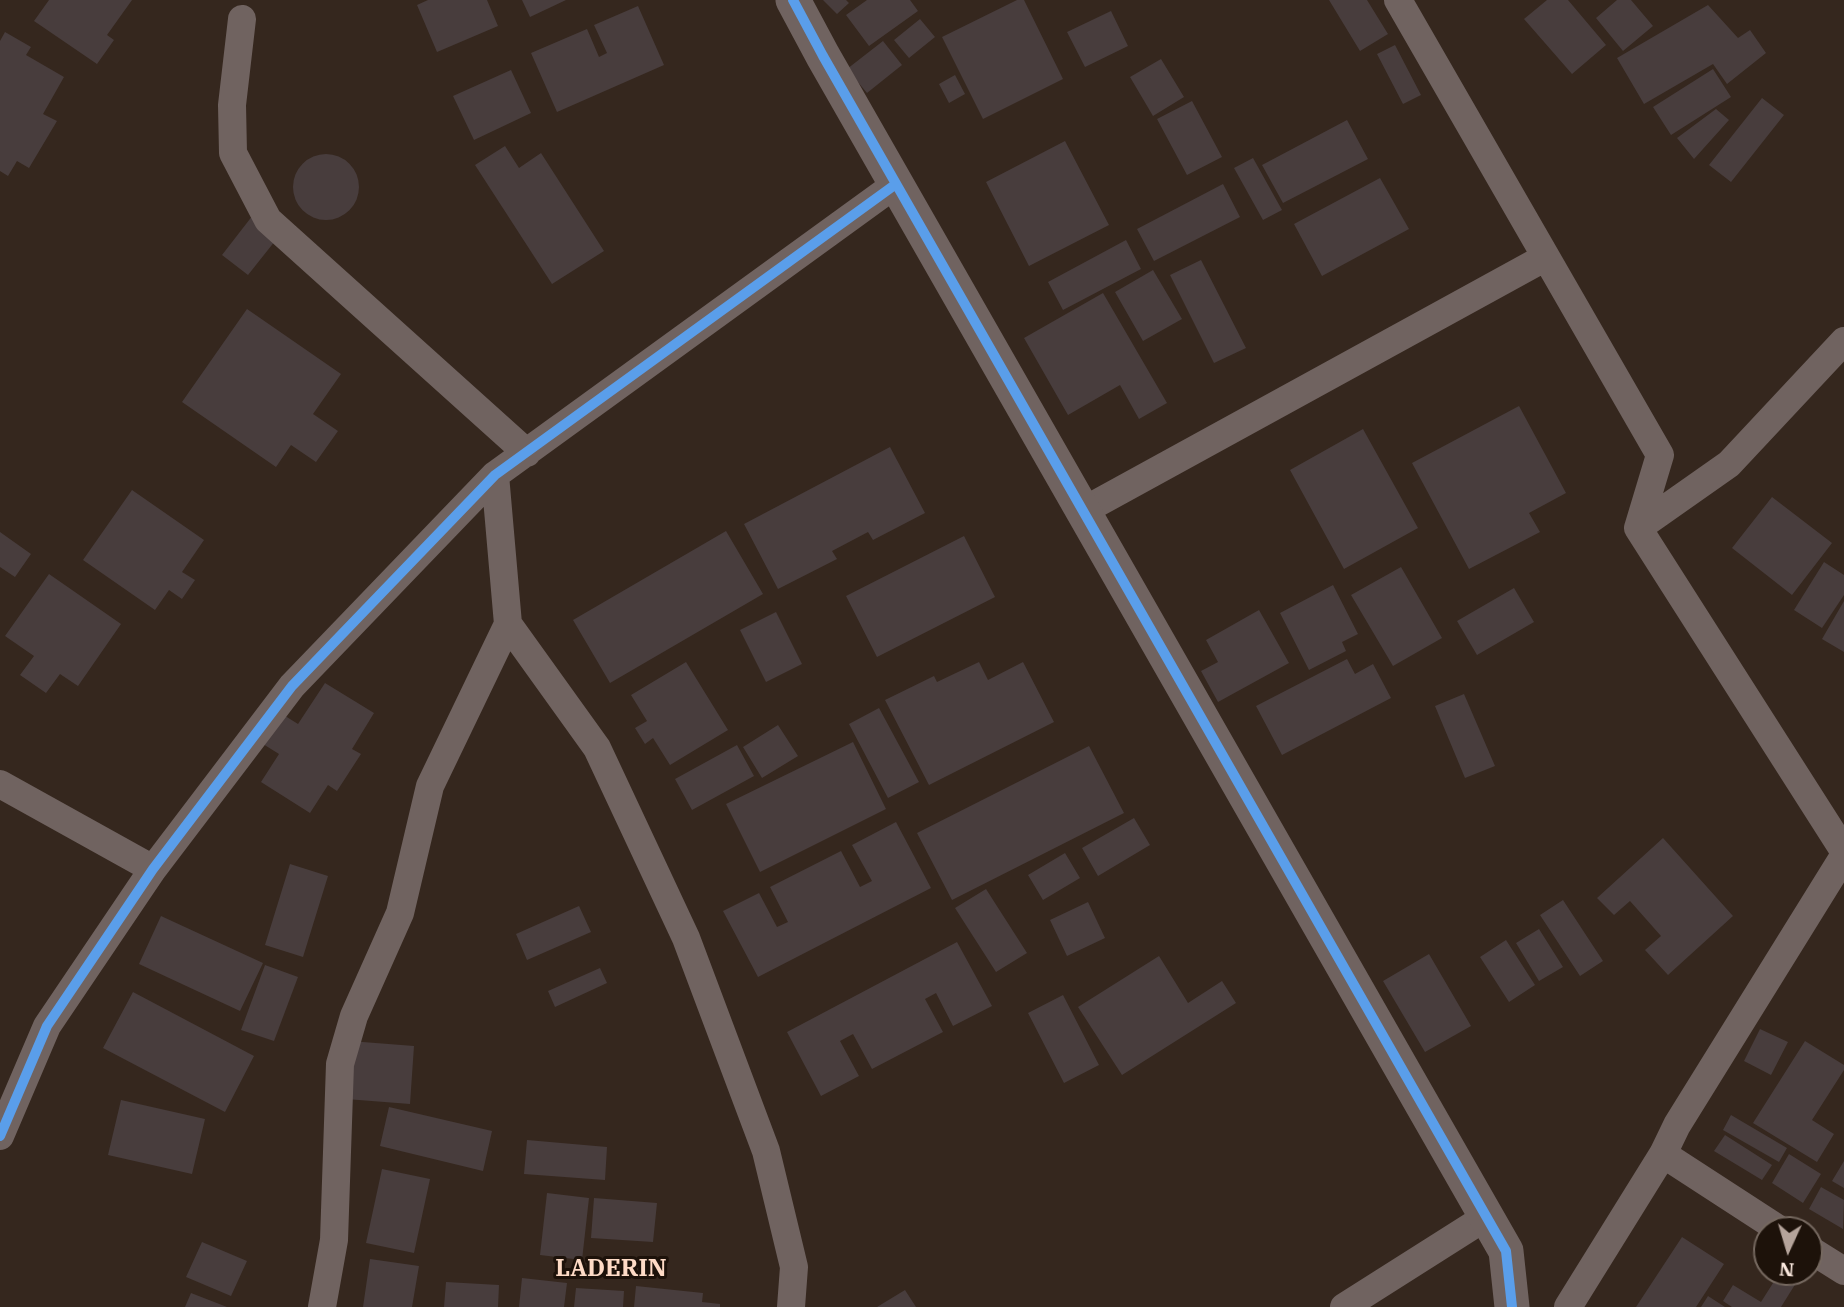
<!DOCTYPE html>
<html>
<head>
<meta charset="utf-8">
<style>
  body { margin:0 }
  #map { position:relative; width:1844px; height:1307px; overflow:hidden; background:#35271e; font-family:"IBM Plex Serif",serif }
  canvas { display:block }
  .north { position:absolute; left:1753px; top:1216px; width:70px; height:70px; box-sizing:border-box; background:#1d120a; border:2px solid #75685f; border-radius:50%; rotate:184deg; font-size:19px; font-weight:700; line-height:28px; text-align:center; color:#fae8de }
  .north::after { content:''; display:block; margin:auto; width:24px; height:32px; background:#b5a49b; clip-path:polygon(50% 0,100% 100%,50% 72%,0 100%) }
</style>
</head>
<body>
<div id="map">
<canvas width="1844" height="1307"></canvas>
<div class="north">N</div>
</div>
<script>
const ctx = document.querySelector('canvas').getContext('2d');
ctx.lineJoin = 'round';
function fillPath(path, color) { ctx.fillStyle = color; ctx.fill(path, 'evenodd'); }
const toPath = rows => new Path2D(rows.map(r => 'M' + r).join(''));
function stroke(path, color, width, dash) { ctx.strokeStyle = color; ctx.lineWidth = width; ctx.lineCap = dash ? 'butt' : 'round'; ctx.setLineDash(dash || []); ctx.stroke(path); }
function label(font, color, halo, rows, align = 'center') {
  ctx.font = font + ' "IBM Plex Serif",serif'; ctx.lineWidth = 6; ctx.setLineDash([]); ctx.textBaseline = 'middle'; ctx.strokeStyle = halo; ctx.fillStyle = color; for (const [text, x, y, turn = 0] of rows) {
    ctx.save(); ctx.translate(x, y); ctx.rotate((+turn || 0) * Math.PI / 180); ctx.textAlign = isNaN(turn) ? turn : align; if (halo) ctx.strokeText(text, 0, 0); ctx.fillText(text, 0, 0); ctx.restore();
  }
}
fillPath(toPath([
  [49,0,132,0,107,35,114,40,97,64,34,21],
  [428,0,487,0,498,26,437,52,417,5],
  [522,0,566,0,530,17],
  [823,0,846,0,849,3,837,14],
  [867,0,910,0,918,11,869,46,846,15],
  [1017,0,1024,0,1063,79,983,119,942,37],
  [1329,0,1367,0,1388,34,1360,51],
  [1547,0,1568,0,1606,45,1572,74,1524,19],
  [1617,0,1631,0,1653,26,1623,51,1596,18],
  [1708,5,1738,38,1750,30,1766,53,1727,84,1713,64,1644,104,1617,58],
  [638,6,664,65,557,112,531,53,587,29,599,57,607,53,594,25],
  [1111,11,1128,46,1085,67,1067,32],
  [920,19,935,37,909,58,894,40],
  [5,32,31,47,26,55,64,77,43,114,57,121,29,168,17,161,8,176,0,171,0,41],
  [883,41,902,65,867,93,847,69],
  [1395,45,1421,95,1403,104,1377,54],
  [1161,59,1184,97,1153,116,1130,77],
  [1713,69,1731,97,1671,135,1653,107],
  [511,70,531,113,474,140,453,96],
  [955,75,965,94,949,103,939,84],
  [1762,98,1784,115,1731,182,1709,165],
  [1192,101,1222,157,1187,175,1157,119],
  [1716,109,1729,120,1694,159,1677,138],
  [1347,120,1368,159,1283,203,1262,165],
  [1065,141,1109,225,1029,266,986,182],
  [505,146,519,168,541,153,604,251,552,284,475,165],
  '293 187a33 33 0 1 1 66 0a33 33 0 1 1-66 0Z',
  [1253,158,1282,210,1263,220,1234,168],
  [1380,178,1409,229,1322,276,1294,224],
  [1223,184,1240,217,1154,261,1137,229],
  [253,215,279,236,248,275,222,255],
  [1126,240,1141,269,1063,310,1048,282],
  [1201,260,1246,348,1214,363,1170,275],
  [1153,270,1182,319,1143,341,1115,292],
  [1103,293,1167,403,1139,419,1120,385,1068,415,1024,338],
  [247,309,341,374,313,414,338,431,316,462,291,445,276,467,182,402],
  [1519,406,1566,493,1529,513,1540,532,1469,569,1412,463],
  [1363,429,1418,528,1344,569,1290,470],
  [890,447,925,513,873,540,868,532,832,551,837,559,778,589,744,524],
  [132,490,204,540,182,572,195,580,182,599,169,590,155,610,83,560],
  [1772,497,1832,543,1792,595,1732,548],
  [726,531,763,594,610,683,573,620],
  [0,532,31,554,15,577,0,567],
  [964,536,995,597,877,657,846,596],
  [1824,562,1844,575,1844,595,1822,628,1794,610],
  [1401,567,1442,638,1393,666,1351,595],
  [49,574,121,624,78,686,60,674,46,693,20,675,34,656,5,636],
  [1333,585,1358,634,1342,642,1346,651,1309,670,1280,613],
  [1514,588,1534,622,1477,655,1457,621],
  [1844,601,1844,652,1822,639],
  [1259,610,1289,663,1218,702,1201,671,1218,662,1206,640],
  [776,612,802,664,766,682,740,630],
  [1347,659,1355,674,1373,664,1391,698,1282,755,1256,706],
  [686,662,728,730,670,765,653,738,645,744,635,728,647,721,631,695],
  [979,662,988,680,1023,662,1054,722,929,785,885,700,934,676,937,682],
  [325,683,374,713,352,749,361,754,337,791,328,785,310,813,261,782,279,754,263,744,282,714,298,724],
  [1464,694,1495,766,1465,778,1435,706],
  [879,708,919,782,888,798,849,724],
  [778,725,798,756,762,778,743,747],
  [853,742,886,809,760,872,726,804],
  [737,745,754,776,692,810,675,779],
  [1089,746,1124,813,952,900,917,833],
  [1134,818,1150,845,1098,876,1082,848],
  [896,822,931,888,758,977,723,911,759,893,777,927,788,922,770,887,841,851,860,887,872,881,852,845],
  [1663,838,1733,916,1668,975,1645,950,1661,936,1630,901,1614,915,1597,898],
  [1065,853,1080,878,1043,900,1028,875],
  [290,864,328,876,303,957,265,945],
  [986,889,1027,953,996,972,955,908],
  [1563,900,1603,961,1580,976,1540,915],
  [1088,902,1105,938,1067,956,1050,920],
  [579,906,591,932,527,960,516,934],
  [161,916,263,963,240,1011,139,964],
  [1539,929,1563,967,1539,981,1516,943],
  [1506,940,1535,985,1509,1002,1480,957],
  [957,942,992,1006,953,1026,936,993,925,999,943,1032,872,1069,853,1034,840,1041,859,1076,821,1096,787,1032],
  [1429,954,1471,1026,1425,1052,1383,981],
  [1159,956,1188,1003,1222,981,1236,1003,1122,1075,1078,1007],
  [265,965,298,977,274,1041,241,1030],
  [600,968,607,983,555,1007,548,991],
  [133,992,254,1056,225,1112,103,1048],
  [1063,995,1099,1065,1064,1083,1028,1013],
  [1760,1029,1788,1042,1771,1075,1744,1061],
  [350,1041,414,1046,410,1104,346,1099],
  [1805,1041,1844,1065,1844,1070,1812,1120,1834,1134,1817,1162,1753,1123],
  [121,1100,205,1119,192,1174,108,1155],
  [389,1107,492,1131,483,1171,380,1146],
  [1731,1115,1787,1148,1779,1162,1723,1130],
  [1725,1135,1772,1165,1762,1180,1714,1151],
  [527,1140,607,1147,605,1180,524,1174],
  [1789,1154,1821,1174,1803,1203,1772,1183],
  [1844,1161,1844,1188,1832,1181],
  [382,1169,430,1179,414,1253,366,1243],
  [1821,1187,1844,1200,1843,1229,1809,1209],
  [547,1193,589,1198,582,1260,540,1255],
  [594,1198,657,1203,653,1242,591,1238],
  [1682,1237,1724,1264,1696,1307,1636,1307],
  [202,1242,247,1261,231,1296,186,1277],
  [370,1259,419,1266,412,1307,363,1307],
  [1780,1272,1797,1272,1801,1275,1781,1307,1732,1307,1723,1301,1733,1285,1761,1302],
  [522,1278,567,1283,564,1307,519,1307],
  [446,1282,499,1285,498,1307,444,1307],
  [636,1286,703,1293,702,1302,720,1304,720,1307,634,1307],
  [576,1288,624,1291,623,1307,574,1307],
  [905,1290,916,1307,877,1307],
  [191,1293,227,1307,185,1307],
  [1708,1296,1725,1307,1701,1307]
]), '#483d3d');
stroke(toPath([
  [1398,0,1660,455,1638,528,1844,851],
  [242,19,232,105,233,153,268,220,527,453],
  [495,475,508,624,597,748,686,938,766,1151,794,1267,791,1307],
  [1083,511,1546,257],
  [1638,528,1729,464,1844,341],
  [0,784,153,869],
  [0,1136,47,1026,153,869,292,686,495,475,896,184],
  [1663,1154,1780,1230],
  [1809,1249,1844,1271],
  [322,1307,334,1240,340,1064,354,1016,400,913,430,786,508,624],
  [1344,1307,1486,1217],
  [1568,1307,1663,1154,1677,1125,1844,856]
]), '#706360', 28);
stroke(toPath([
  [793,0,823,56,1506,1251,1512,1307]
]), '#706360', 35);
stroke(toPath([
  [793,0,823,56,1506,1251,1512,1307],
  [0,1136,47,1026,153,869,292,686,495,475,896,184]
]), '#5a9eea', 10);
label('bold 24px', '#fedbc6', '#1d120a', [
  ["LADERIN",611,1269]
]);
</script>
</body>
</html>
